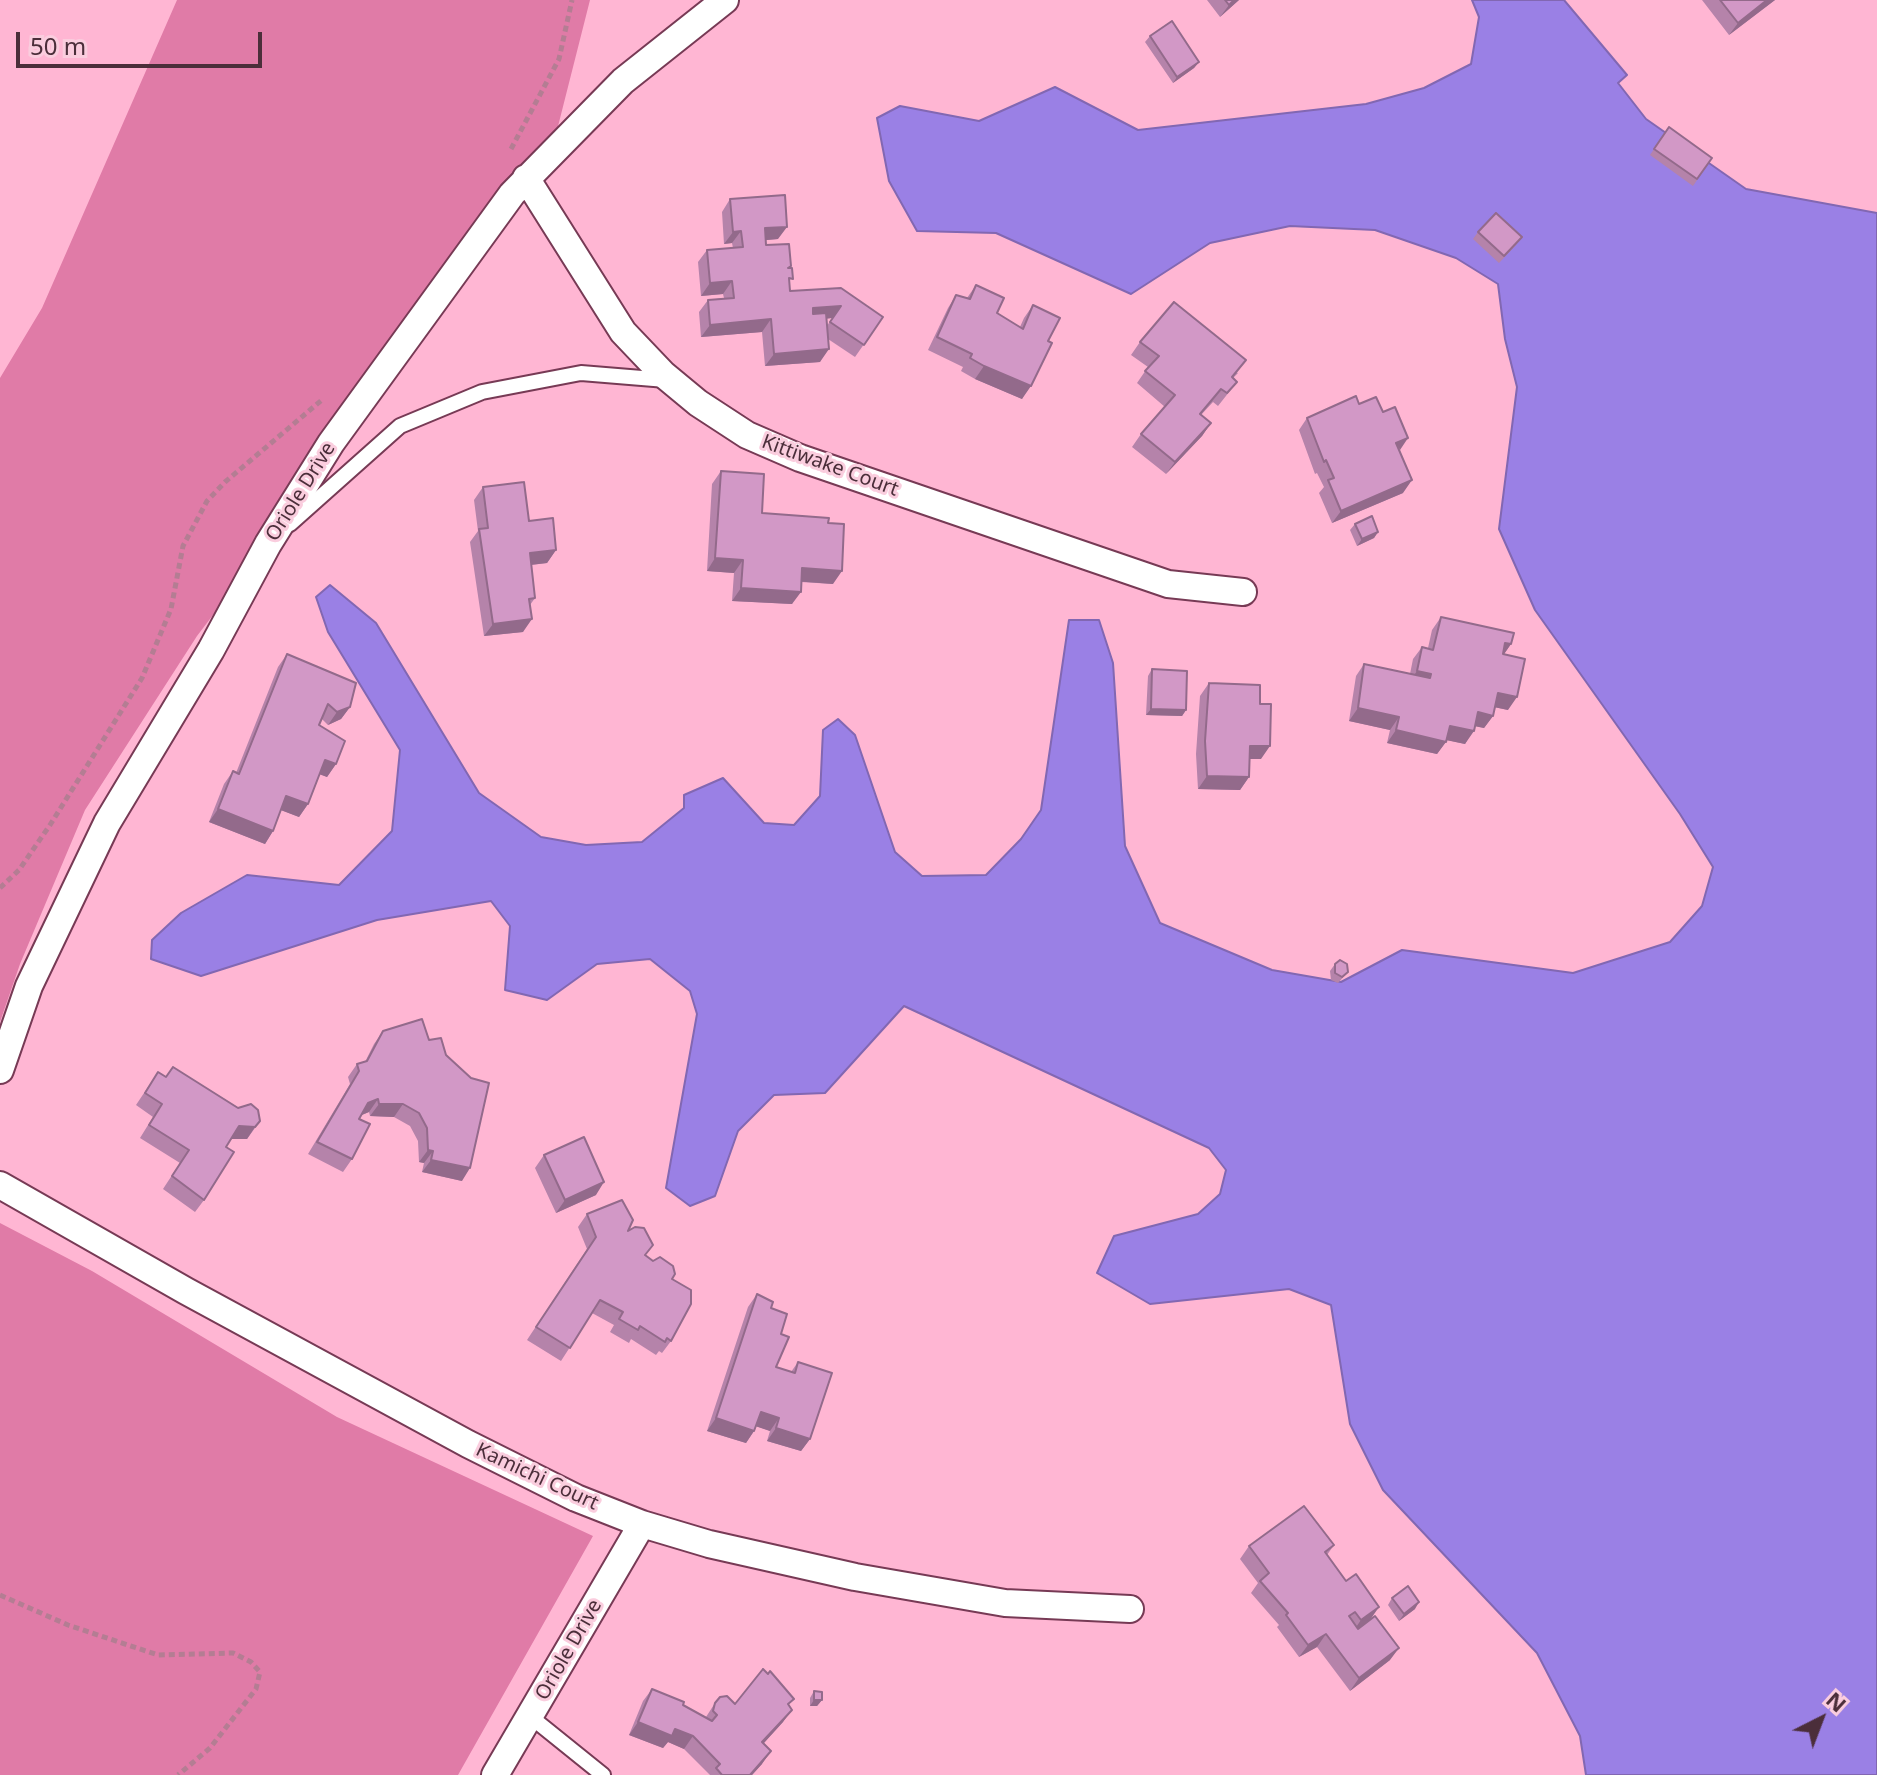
<!DOCTYPE html>
<html>
<head>
<meta charset="utf-8">
<style>
  body { margin:0 }
  #map { position:relative; width:1877px; height:1775px; overflow:hidden; background:#ffb6d3; font-family:"Noto Sans",sans-serif }
  canvas { display:block }
  .north { position:absolute; left:1781px; top:1679px; width:80px; height:80px; -webkit-text-stroke:6px #facdde; paint-order:stroke; rotate:42deg; font-size:22px; font-weight:700; line-height:32px; text-align:center; color:#4b2e3a }
  .north::after { content:''; display:block; margin:auto; width:28px; height:36px; background:#4b2e3a; clip-path:polygon(50% 0,100% 100%,50% 72%,0 100%) }
  .scale { position:absolute; left:16px; top:32px; width:246px; height:36px; box-sizing:border-box; border:4px solid #4b2e3a; border-top:0; padding-left:10px; font-size:24px; line-height:28px; white-space:nowrap; color:#4b2e3a; -webkit-text-stroke:6px #facdde; paint-order:stroke }
</style>
</head>
<body>
<div id="map">
<canvas width="1877" height="1775"></canvas>
<div class="north">N</div>
<div class="scale">50 m</div>
</div>
<script>
const ctx = document.querySelector('canvas').getContext('2d');
ctx.lineJoin = 'round';
function fillPath(path, color) { ctx.fillStyle = color; ctx.fill(path, 'evenodd'); }
const toPath = rows => new Path2D(rows.map(r => 'M' + r).join(''));
function stroke(path, color, width, dash) { ctx.strokeStyle = color; ctx.lineWidth = width; ctx.lineCap = dash ? 'butt' : 'round'; ctx.setLineDash(dash || []); ctx.stroke(path); }
function label(font, color, halo, rows, align = 'center') {
  ctx.font = font + ' "Noto Sans",sans-serif'; ctx.lineWidth = 6; ctx.setLineDash([]); ctx.textBaseline = 'middle'; ctx.strokeStyle = halo; ctx.fillStyle = color; for (const [text, x, y, turn = 0] of rows) {
    ctx.save(); ctx.translate(x, y); ctx.rotate((+turn || 0) * Math.PI / 180); ctx.textAlign = isNaN(turn) ? turn : align; if (halo) ctx.strokeText(text, 0, 0); ctx.fillText(text, 0, 0); ctx.restore();
  }
}
fillPath(toPath([
  [177,0,590,0,553,146,398,372,197,636,85,810,20,964,0,1022,0,378,42,308],
  [0,1223,92,1271,337,1417,593,1536,458,1775,0,1775]
]), '#e07ba7');
const water = toPath([
  [1472,0,1564,0,1627,75,1618,83,1646,119,1746,189,1877,213,1877,1775,1586,1775,1580,1736,1537,1653,1383,1490,1350,1424,1331,1305,1289,1289,1150,1304,1097,1273,1114,1236,1198,1214,1220,1194,1226,1170,1209,1148,904,1006,825,1093,774,1095,738,1131,715,1196,690,1206,666,1188,697,1014,690,991,650,959,597,964,547,1000,505,990,510,926,491,901,377,920,201,976,151,959,152,940,181,913,247,875,339,885,392,831,400,750,328,632,316,597,330,585,376,623,479,793,541,837,586,845,642,842,684,808,684,795,723,778,764,823,794,825,820,796,823,730,838,719,855,735,895,852,922,876,986,875,1021,839,1041,810,1069,620,1099,620,1113,663,1125,846,1160,923,1272,970,1341,982,1402,950,1573,973,1670,942,1702,906,1713,867,1680,814,1535,610,1499,529,1517,387,1505,339,1498,284,1456,258,1375,230,1290,226,1210,243,1131,294,996,233,917,231,889,181,877,118,900,106,979,121,1055,87,1138,130,1366,104,1424,88,1471,64,1479,17,1472,0]
]);
fillPath(water, '#9a80e5');
stroke(water, '#8267b2', 2);
const service = toPath([
  [290,524,400,426,482,392,581,373,666,380],
  [531,1717,603,1775]
]);
const minor = toPath([
  [526,178,623,332,663,374,698,403,747,435,800,458,1168,584,1243,592],
  [0,1070,29,986,107,823,211,650,268,544,331,443,512,194,623,81,725,0],
  [0,1185,186,1291,468,1444,576,1498,642,1524,709,1544,855,1577,1005,1603,1130,1609],
  [495,1775,642,1524]
]);
stroke(service, '#773a55', 18);
stroke(minor, '#773a55', 30);
stroke(toPath([
  [511,149,559,59,572,0],
  [0,888,19,870,50,825,142,678,171,609,183,546,207,501,225,482,323,399],
  [0,1595,68,1625,158,1655,233,1653,251,1662,260,1672,256,1689,210,1748,178,1775]
]), '#b47d93', 5, [6, 4]);
stroke(service, '#fff', 14);
stroke(minor, '#fff', 26);
fillPath(toPath([
  [1207,0,1239,0,1220,17],
  [1702,0,1775,0,1729,35],
  [1150,36,1199,62,1194,68,1173,83,1145,42],
  [1669,127,1712,158,1693,186,1650,155],
  [730,199,778,239,766,240,766,245,791,266,789,268,790,291,883,317,855,357,828,339,820,362,765,366,762,332,701,337,699,312,708,300,724,298,723,294,701,296,698,262,707,250,733,248,732,243,724,244,722,212],
  [832,318,827,326,826,319],
  [1478,232,1517,244,1499,263,1473,239],
  [976,285,997,313,1020,327,1024,318,1033,305,1048,341,1022,399,975,379,961,371,963,367,928,350,948,308,956,295,967,298],
  [1140,342,1238,373,1233,378,1237,382,1218,406,1213,402,1201,415,1211,423,1202,436,1166,474,1132,447,1141,434,1165,407,1137,383,1148,367,1131,355],
  [1359,404,1399,451,1403,493,1332,523,1319,493,1324,487,1317,473,1315,474,1299,430,1307,418],
  [721,471,762,513,833,584,801,582,792,604,732,601,734,573,707,571,712,484],
  [483,487,529,521,556,550,547,563,531,565,535,598,530,605,523,632,484,636,470,542,478,531,474,500],
  [1355,524,1378,532,1374,538,1357,546,1350,530],
  [1441,617,1511,644,1504,654,1508,710,1494,707,1493,716,1484,728,1475,726,1465,744,1447,740,1437,754,1387,743,1390,730,1349,721,1356,676,1364,664,1410,674,1413,659,1422,647,1428,648,1432,630],
  [287,654,350,707,341,719,328,725,322,719,319,725,336,764,327,777,320,774,308,804,299,817,281,810,273,831,265,844,209,822,224,784,233,771,236,773,278,667],
  [1152,669,1186,710,1182,716,1146,715,1148,676],
  [1209,683,1260,704,1261,759,1250,759,1249,777,1240,790,1198,789,1196,754,1200,696],
  [1335,964,1348,972,1338,983,1331,980,1330,971],
  [383,1031,462,1181,422,1172,424,1163,419,1162,418,1141,410,1126,394,1117,370,1116,369,1112,362,1115,359,1119,352,1159,343,1172,308,1154,350,1084,348,1077,357,1064,365,1062,374,1044],
  [173,1067,260,1121,247,1139,231,1139,226,1147,204,1200,195,1212,163,1189,180,1163,140,1138,153,1117,136,1105,158,1072,166,1077],
  [544,1155,596,1195,556,1213,535,1168],
  [587,1214,628,1231,646,1256,672,1279,671,1341,662,1353,659,1351,656,1355,631,1339,629,1343,610,1332,614,1325,592,1313,561,1361,527,1340,587,1249,578,1227],
  [757,1294,771,1308,781,1334,776,1367,791,1372,798,1362,810,1439,801,1451,767,1441,770,1431,756,1426,754,1431,746,1443,707,1431,748,1307],
  [1334,1545,1327,1555,1370,1619,1390,1660,1350,1691,1317,1647,1299,1657,1277,1627,1279,1625,1251,1593,1258,1583,1240,1559,1249,1546],
  [1392,1598,1415,1609,1399,1621,1388,1605],
  [652,1689,706,1717,715,1703,789,1705,783,1722,763,1744,762,1764,752,1775,710,1775,684,1749,668,1742,663,1748,629,1735,643,1701],
  [814,1691,822,1700,817,1706,810,1706,810,1698]
]), '#b583aa');
fillPath(toPath([
  [1234,0,1239,0,1220,17,1229,5],
  [1767,0,1775,0,1729,35,1738,23],
  [1199,62,1194,68,1173,83,1177,77],
  [787,227,778,239,756,241,765,228],
  [741,231,732,243,724,244,733,232],
  [732,281,723,294,701,296,710,283],
  [841,306,832,318,804,320,813,308],
  [771,319,762,332,701,337,710,325],
  [829,349,820,362,765,366,774,354],
  [984,366,1031,386,1022,399,975,379],
  [1211,423,1202,436,1166,474,1175,462],
  [1408,438,1400,450,1396,443],
  [1412,480,1403,493,1332,523,1341,511],
  [1378,532,1374,538,1357,546,1362,539],
  [556,550,547,563,521,566,530,553],
  [715,558,743,560,734,573,707,571],
  [802,568,842,571,833,584,793,581],
  [741,588,801,592,792,604,732,601],
  [532,619,523,632,484,636,493,624],
  [1505,643,1511,644,1502,657],
  [1417,671,1431,674,1422,687,1408,684],
  [1498,693,1517,697,1508,710,1489,706],
  [350,707,341,719,328,725,337,712],
  [1358,708,1399,717,1390,730,1349,721],
  [1151,709,1186,710,1182,716,1146,715],
  [1478,712,1493,716,1484,728,1469,725],
  [1450,726,1474,731,1465,744,1441,739],
  [1396,730,1446,742,1437,754,1387,743],
  [1250,746,1270,746,1261,759,1241,759],
  [325,760,336,764,327,777,316,773],
  [1207,776,1249,777,1240,790,1198,789],
  [286,796,308,804,299,817,278,809],
  [218,809,273,831,265,844,209,822],
  [378,1099,369,1112,359,1116,368,1103],
  [379,1104,403,1104,394,1117,370,1116],
  [239,1126,255,1127,247,1139,230,1139],
  [428,1150,433,1151,424,1163,419,1162],
  [431,1160,470,1168,462,1181,422,1172],
  [604,1182,596,1195,556,1213,565,1200],
  [761,1412,779,1418,770,1431,752,1425],
  [716,1418,754,1431,746,1443,707,1431],
  [776,1428,810,1439,801,1451,767,1441],
  [1419,1602,1415,1609,1399,1621,1404,1614],
  [1379,1607,1370,1620,1352,1633,1361,1620],
  [1326,1634,1317,1647,1299,1657,1308,1645],
  [1399,1648,1390,1660,1350,1691,1359,1678],
  [814,1700,822,1700,817,1706,810,1706],
  [792,1710,783,1722,753,1755,762,1742],
  [638,1722,675,1729,693,1736,684,1749,668,1742,663,1748,629,1735],
  [771,1751,762,1764,752,1775,750,1775]
]), '#936a8b');
const building = toPath([
  [1225,0,1234,0,1229,5,1225,0],
  [1720,0,1767,0,1738,23,1720,0],
  [1172,21,1199,62,1177,77,1150,36,1172,21],
  [1669,127,1712,158,1697,179,1654,149,1669,127],
  [785,195,787,227,765,228,766,245,789,244,791,266,788,268,792,268,793,279,789,278,790,291,841,288,883,317,864,345,830,322,841,306,813,308,813,314,826,313,829,349,774,354,771,319,710,325,708,300,734,298,732,281,710,283,707,250,743,247,741,231,733,232,730,199,785,195],
  [1496,213,1522,237,1504,256,1478,232,1496,213],
  [976,285,1004,298,997,313,1023,329,1033,305,1060,318,1048,341,1052,343,1031,386,984,366,970,358,972,354,937,337,956,295,970,299,976,285],
  [1174,302,1246,360,1232,377,1237,382,1227,393,1221,389,1200,414,1211,423,1175,462,1141,434,1175,395,1145,371,1159,356,1140,342,1174,302],
  [1356,396,1359,404,1376,397,1383,412,1395,407,1408,438,1396,443,1412,480,1341,511,1328,480,1334,478,1326,460,1324,462,1307,418,1356,396],
  [721,471,764,474,762,513,829,518,828,523,844,524,842,571,802,568,801,592,741,588,743,560,715,558,721,471],
  [524,482,529,521,553,518,556,550,530,553,535,598,529,599,532,619,493,624,479,529,488,528,483,487,524,482],
  [1372,516,1378,532,1362,539,1355,524,1372,516],
  [1441,617,1514,633,1511,644,1505,643,1503,654,1525,659,1517,697,1498,693,1493,716,1478,712,1474,731,1450,726,1446,742,1396,730,1399,717,1358,708,1364,664,1430,678,1431,674,1417,671,1422,647,1433,650,1441,617],
  [287,654,356,683,350,707,337,712,328,704,319,725,345,741,336,764,325,760,308,804,286,796,273,831,218,809,233,771,239,774,287,654],
  [1152,669,1187,671,1186,710,1151,709,1152,669],
  [1209,683,1260,685,1260,704,1271,704,1270,746,1250,746,1249,777,1207,776,1205,741,1209,683],
  [1340,960,1347,964,1348,972,1342,977,1335,973,1335,964,1340,960],
  [422,1019,429,1040,441,1038,446,1055,471,1078,489,1083,470,1168,431,1160,433,1151,428,1150,427,1128,419,1113,403,1104,379,1104,378,1099,368,1103,359,1119,370,1124,352,1159,317,1142,359,1071,357,1064,367,1061,383,1031,422,1019],
  [173,1067,238,1108,251,1104,258,1110,260,1121,255,1127,239,1126,226,1147,234,1152,204,1200,172,1176,189,1150,149,1125,162,1104,145,1093,158,1072,166,1077,173,1067],
  [584,1137,604,1182,565,1200,544,1155,584,1137],
  [622,1200,633,1220,628,1231,635,1227,644,1228,653,1245,645,1255,653,1261,660,1257,673,1266,675,1274,672,1279,691,1290,691,1304,671,1341,667,1338,665,1342,640,1326,638,1330,619,1319,623,1312,600,1300,570,1348,536,1327,596,1237,587,1214,622,1200],
  [757,1294,773,1302,771,1308,787,1314,781,1334,789,1337,776,1367,795,1373,798,1362,832,1373,810,1439,776,1428,779,1418,761,1412,754,1431,716,1418,757,1294],
  [1304,1506,1334,1545,1325,1552,1346,1581,1356,1574,1379,1607,1361,1620,1355,1612,1349,1616,1358,1629,1375,1616,1399,1648,1359,1678,1326,1634,1308,1645,1286,1615,1288,1613,1260,1581,1269,1573,1249,1546,1304,1506],
  [1408,1586,1419,1602,1404,1614,1392,1598,1408,1586],
  [763,1669,768,1674,770,1671,794,1699,788,1704,792,1710,762,1742,771,1751,750,1775,722,1775,716,1768,720,1764,693,1736,675,1729,672,1736,638,1722,652,1689,684,1702,683,1705,712,1721,717,1715,713,1711,715,1703,720,1697,727,1696,735,1704,763,1669],
  [814,1691,822,1692,822,1700,814,1700,814,1691]
]);
fillPath(building, '#d298c6');
stroke(building, '#936a8b', 2);
label('20px', '#4b2e3a', '#facdde', [
  ["Kittiwake Court",830,466,20],
  ["Oriole Drive",301,492,-58],
  ["Kamichi Court",537,1477,25],
  ["Oriole Drive",569,1650,-60]
]);
</script>
</body>
</html>
